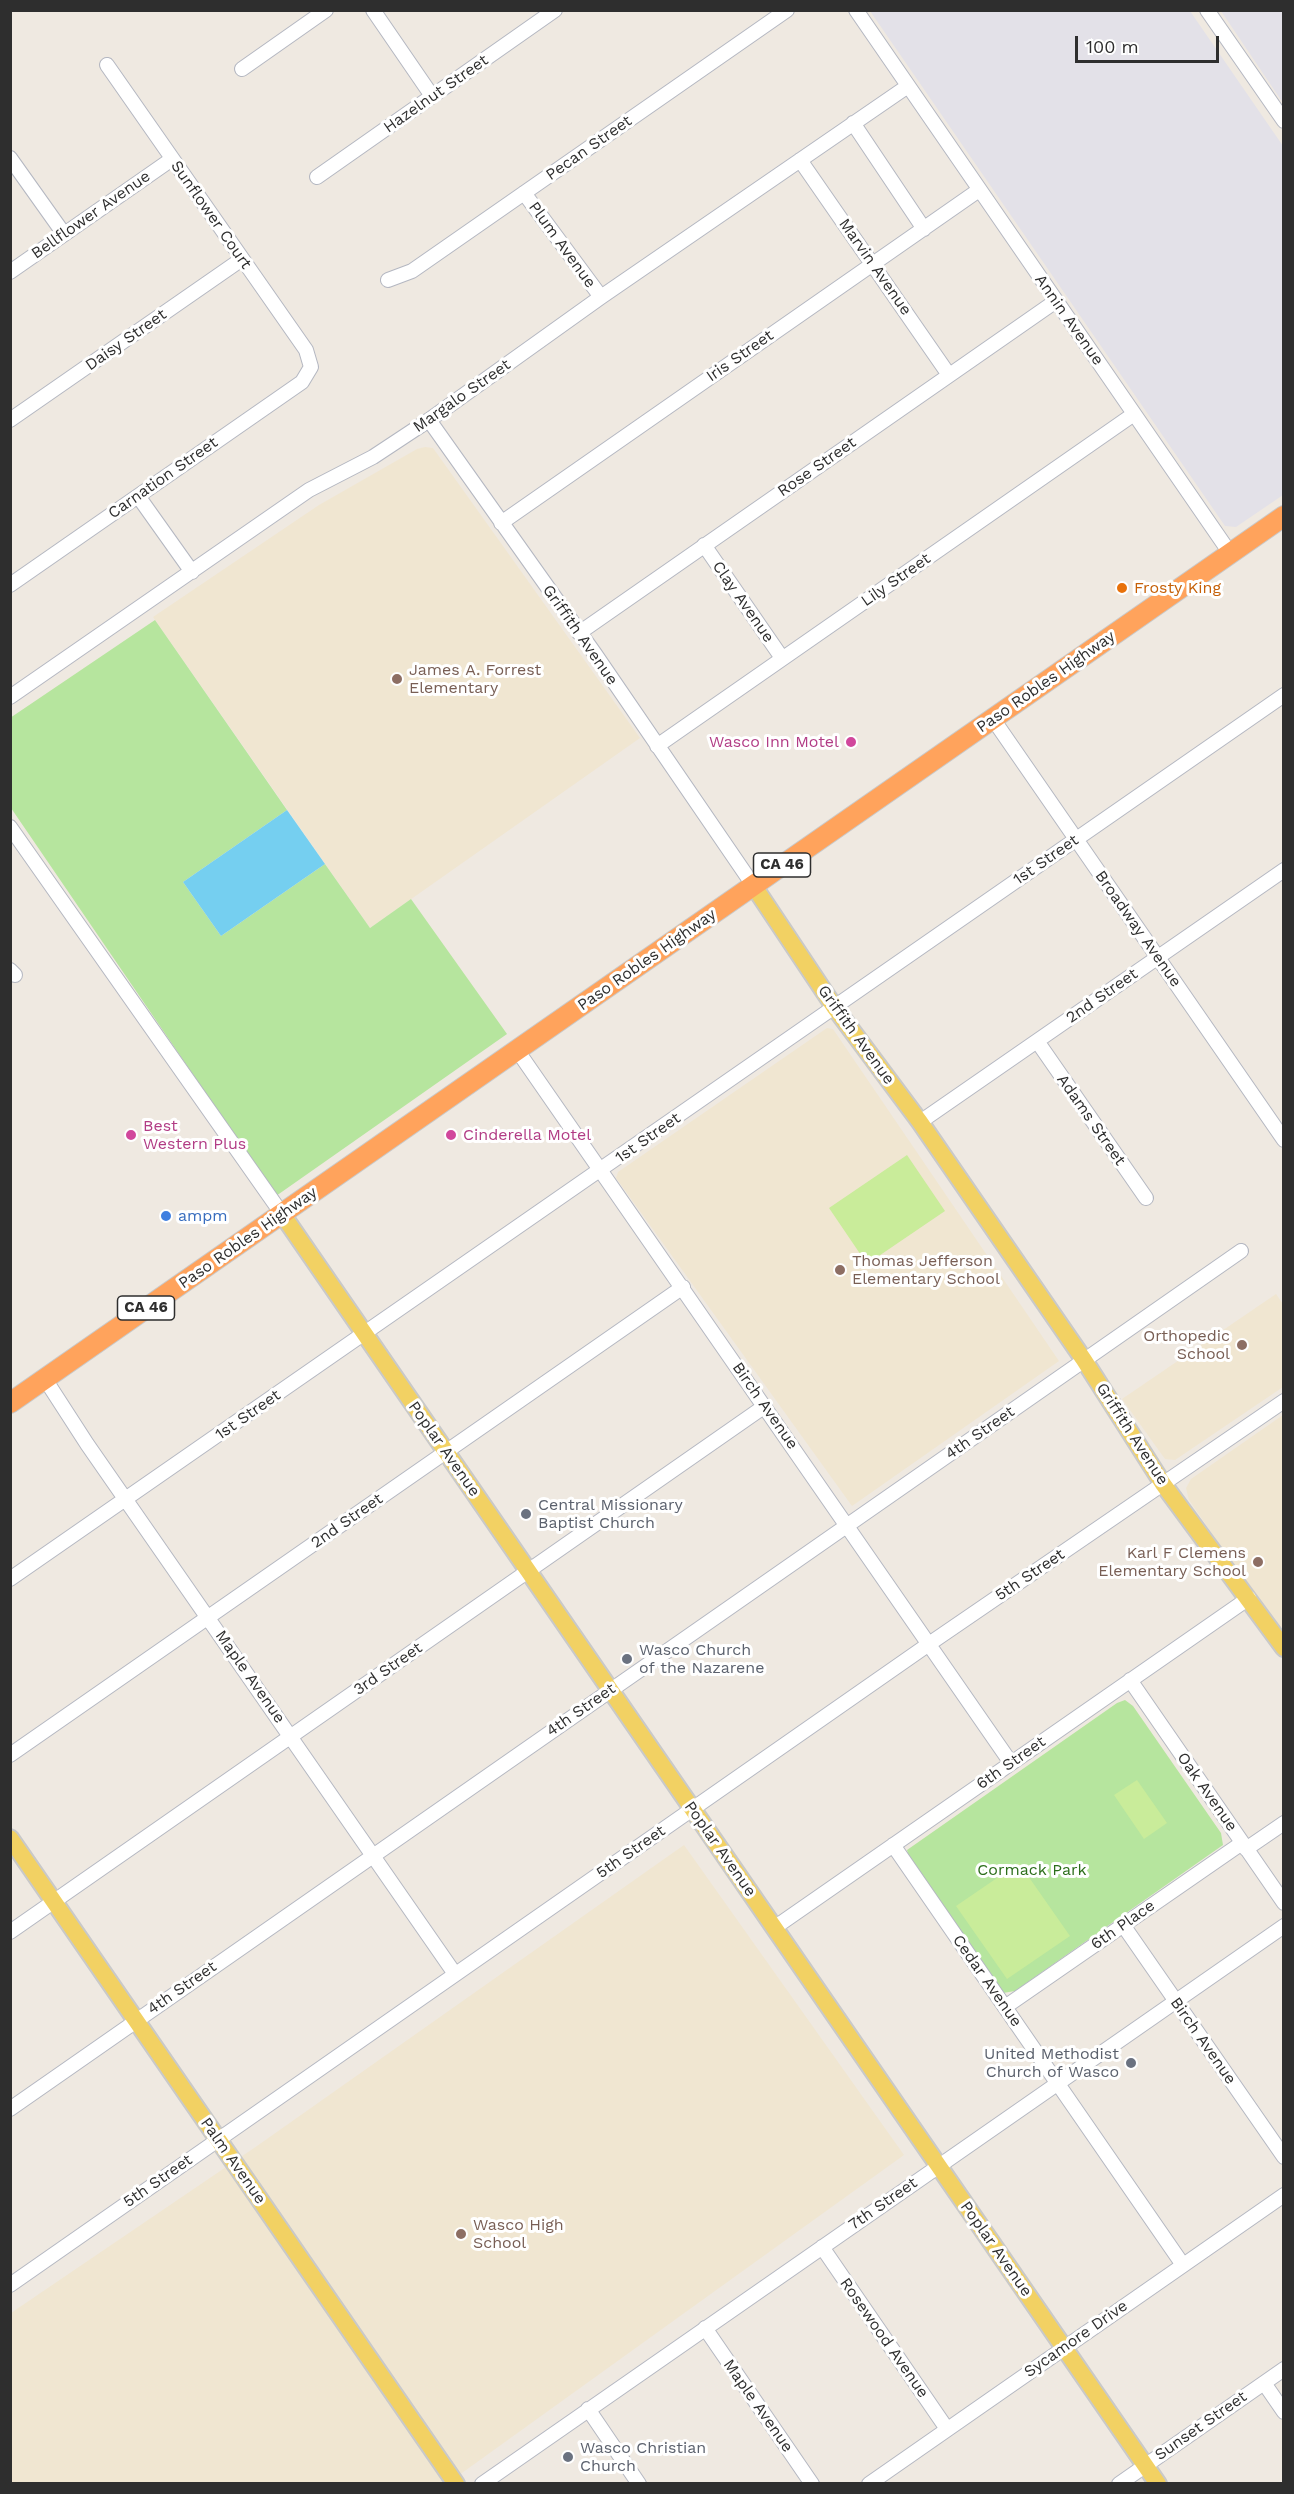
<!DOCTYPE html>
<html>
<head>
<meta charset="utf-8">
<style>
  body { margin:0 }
  #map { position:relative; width:1294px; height:2494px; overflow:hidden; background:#efe9e1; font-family:"Work Sans",sans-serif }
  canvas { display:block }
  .frame { position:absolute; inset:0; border:12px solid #2e2e2e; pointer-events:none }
  .scale { position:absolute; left:1075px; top:36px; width:144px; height:27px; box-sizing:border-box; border:3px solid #2e2e2e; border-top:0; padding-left:8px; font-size:18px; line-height:21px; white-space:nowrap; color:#2e2e2e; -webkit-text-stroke:4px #fff; paint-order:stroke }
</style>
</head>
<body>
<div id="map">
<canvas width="1294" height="2494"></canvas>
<div class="frame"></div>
<div class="scale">100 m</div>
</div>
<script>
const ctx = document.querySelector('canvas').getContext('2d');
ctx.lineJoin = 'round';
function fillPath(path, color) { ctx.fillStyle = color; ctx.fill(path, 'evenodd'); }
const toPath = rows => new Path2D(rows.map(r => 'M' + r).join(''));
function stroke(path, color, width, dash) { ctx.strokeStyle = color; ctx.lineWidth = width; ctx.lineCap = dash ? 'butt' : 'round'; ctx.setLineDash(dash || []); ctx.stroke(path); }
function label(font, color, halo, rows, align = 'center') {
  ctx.font = font + ' "Work Sans",sans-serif'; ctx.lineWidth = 6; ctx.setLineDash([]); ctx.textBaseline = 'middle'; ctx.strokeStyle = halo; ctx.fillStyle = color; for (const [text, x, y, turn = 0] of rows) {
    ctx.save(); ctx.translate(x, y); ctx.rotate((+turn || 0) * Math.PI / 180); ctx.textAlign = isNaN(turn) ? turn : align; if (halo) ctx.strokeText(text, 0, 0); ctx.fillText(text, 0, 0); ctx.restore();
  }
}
fillPath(toPath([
  [870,11,1190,11,1283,146,1283,495,1236,527,1225,526],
  [1221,11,1283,11,1283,103]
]), '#e3e1e8');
fillPath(toPath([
  [425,447,433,448,640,738,370,928,153,617,319,505,417,449],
  [827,1028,833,1029,1059,1361,852,1506,616,1178,618,1172],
  [1276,1294,1283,1304,1283,1387,1175,1460,1165,1459,1122,1399],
  [1283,1415,1283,1637,1189,1500,1186,1488,1191,1479],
  [684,1845,904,2155,448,2483,11,2484,11,2313,257,2146]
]), '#f0e6d1');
fillPath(toPath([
  [155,620,287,810,183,882,221,936,325,864,370,928,411,899,507,1034,276,1196,11,808,10,718],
  [1125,1700,1133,1706,1221,1833,1223,1845,1015,1991,1003,1993,909,1858,907,1850,1117,1703]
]), '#b6e59e');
fillPath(toPath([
  [907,1155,945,1211,867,1264,829,1208],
  [1137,1780,1167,1823,1144,1839,1114,1795],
  [1019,1863,1070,1936,1007,1979,956,1906]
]), '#c9ec9a');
fillPath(toPath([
  [287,810,325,864,221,936,183,882]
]), '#75cff0');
const minor = toPath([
  [373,10,432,96],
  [856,10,1230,553],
  [1207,10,1284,121],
  [242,69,326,10],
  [853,123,924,229],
  [10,158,64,234],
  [800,160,949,375],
  [317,177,555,10],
  [524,193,601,297],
  [10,272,172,159],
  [388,280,412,271,787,10],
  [10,420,242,259],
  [429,420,595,654,753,885],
  [138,496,192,572],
  [501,523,979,190],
  [704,545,782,658],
  [10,585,302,382,311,367,306,350,107,65],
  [579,633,1056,301],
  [10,697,309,490,373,457,429,420,601,297,908,86],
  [993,719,1284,1140],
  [657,746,1134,414],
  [10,827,282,1214],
  [10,970,15,975],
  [1037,1041,1146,1198],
  [517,1050,1011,1763],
  [920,1122,1284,870],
  [45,1379,87,1444,455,1974],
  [10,1579,1284,695],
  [1130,1680,1284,1903],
  [10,1755,683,1287],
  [893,1845,1183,2265],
  [1246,1849,1284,1823],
  [1123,1925,1284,2157],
  [774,1928,1249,1598],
  [10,1932,765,1406],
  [1005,2007,1242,1843],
  [10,2109,1241,1251],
  [822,2247,947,2429],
  [10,2285,929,1644,1284,1401],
  [705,2328,812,2484],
  [1264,2383,1284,2412],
  [588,2409,639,2484],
  [482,2484,1284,1926],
  [869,2484,1284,2195],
  [1119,2484,1284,2369]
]);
const major = toPath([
  [753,885,835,1008,920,1122,1084,1360,1163,1484,1284,1648],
  [282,1214,1158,2484],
  [10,1838,456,2484]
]);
const highway = toPath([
  [10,1403,1284,516]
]);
stroke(minor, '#b4b7c1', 16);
stroke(major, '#c9c9c9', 20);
stroke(highway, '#c9c9c9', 22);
stroke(minor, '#fff', 14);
stroke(major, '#f2d163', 16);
stroke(highway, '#ffa35c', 20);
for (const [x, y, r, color] of [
  [1122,588,6,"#e8710a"],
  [397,679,6,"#8d6e63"],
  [851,742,6,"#d1479c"],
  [131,1135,6,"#d1479c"],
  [451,1135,6,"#d1479c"],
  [166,1216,6,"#3f7fe0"],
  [840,1270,6,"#8d6e63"],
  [1242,1345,6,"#8d6e63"],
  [526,1514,6,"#6b7280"],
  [1258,1562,6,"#8d6e63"],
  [627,1659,6,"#6b7280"],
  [1131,2063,6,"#6b7280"],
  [461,2234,6,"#8d6e63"],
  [568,2457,6,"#6b7280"]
]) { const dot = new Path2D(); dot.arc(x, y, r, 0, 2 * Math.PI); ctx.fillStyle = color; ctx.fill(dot); stroke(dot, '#fff', 2); }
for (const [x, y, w] of [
  [782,865,57],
  [146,1308,57]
]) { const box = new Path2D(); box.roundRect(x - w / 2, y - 12, w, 24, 4.5); ctx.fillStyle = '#fff'; ctx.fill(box); stroke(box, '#2e2e2e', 1.5); }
label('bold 15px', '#2e2e2e', null, [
  ["CA 46",782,865],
  ["CA 46",146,1308]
]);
label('16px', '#2e2e2e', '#fff', [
  ["Hazelnut Street",436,94,-35],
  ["Pecan Street",589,148,-35],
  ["Bellflower Avenue",91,215,-35],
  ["Sunflower Court",211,215,55],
  ["Plum Avenue",562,245,54],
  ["Marvin Avenue",875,267,55],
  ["Annin Avenue",1069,320,55],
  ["Daisy Street",126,340,-35],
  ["Iris Street",740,356,-35],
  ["Margalo Street",462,396,-35],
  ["Rose Street",817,467,-35],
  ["Carnation Street",163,478,-35],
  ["Lily Street",896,580,-35],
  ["Clay Avenue",743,602,55],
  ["Griffith Avenue",580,635,55],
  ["Paso Robles Highway",1046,682,-35],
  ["1st Street",1046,860,-35],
  ["Broadway Avenue",1138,929,55],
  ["Paso Robles Highway",647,960,-35],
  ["2nd Street",1102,996,-35],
  ["Griffith Avenue",856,1035,54],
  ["Adams Street",1091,1120,55],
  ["1st Street",648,1138,-35],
  ["Paso Robles Highway",248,1238,-35],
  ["Birch Avenue",765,1406,55],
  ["1st Street",248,1415,-35],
  ["4th Street",980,1433,-35],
  ["Griffith Avenue",1132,1434,57],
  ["Poplar Avenue",444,1449,55],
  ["2nd Street",347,1521,-35],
  ["5th Street",1030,1575,-34],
  ["3rd Street",388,1669,-35],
  ["Maple Avenue",250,1677,55],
  ["4th Street",581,1710,-35],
  ["6th Street",1011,1763,-35],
  ["Oak Avenue",1207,1792,55],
  ["Poplar Avenue",720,1849,55],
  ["5th Street",631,1852,-35],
  ["6th Place",1123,1925,-35],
  ["Cedar Avenue",987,1981,55],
  ["4th Street",182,1988,-35],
  ["Birch Avenue",1203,2041,55],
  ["Palm Avenue",233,2161,55],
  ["5th Street",158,2181,-35],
  ["7th Street",883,2204,-35],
  ["Poplar Avenue",996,2249,55],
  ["Rosewood Avenue",884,2338,55],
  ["Sycamore Drive",1076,2339,-35],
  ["Maple Avenue",758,2406,55],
  ["Sunset Street",1201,2426,-35]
]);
label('16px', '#c56008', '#fff', [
  ["Frosty King",1134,588]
], 'left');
label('16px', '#785e54', '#fff', [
  ["James A. Forrest",409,670],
  ["Elementary",409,688],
  ["Thomas Jefferson",852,1261],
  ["Elementary School",852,1279],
  ["Orthopedic",1230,1336,"right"],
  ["School",1230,1354,"right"],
  ["Karl F Clemens",1246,1553,"right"],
  ["Elementary School",1246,1571,"right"],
  ["Wasco High",473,2225],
  ["School",473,2243]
], 'left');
label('16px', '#b23c85', '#fff', [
  ["Wasco Inn Motel",839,742,"right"],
  ["Best",143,1126],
  ["Western Plus",143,1144],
  ["Cinderella Motel",463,1135]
], 'left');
label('16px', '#366cbe', '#fff', [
  ["ampm",178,1216]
], 'left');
label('16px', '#5b616d', '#fff', [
  ["Central Missionary",538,1505],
  ["Baptist Church",538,1523],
  ["Wasco Church",639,1650],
  ["of the Nazarene",639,1668],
  ["United Methodist",1119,2054,"right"],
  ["Church of Wasco",1119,2072,"right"],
  ["Wasco Christian",580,2448],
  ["Church",580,2466]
], 'left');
label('16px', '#2c6e1b', '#fff', [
  ["Cormack Park",1032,1870]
]);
</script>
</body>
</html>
